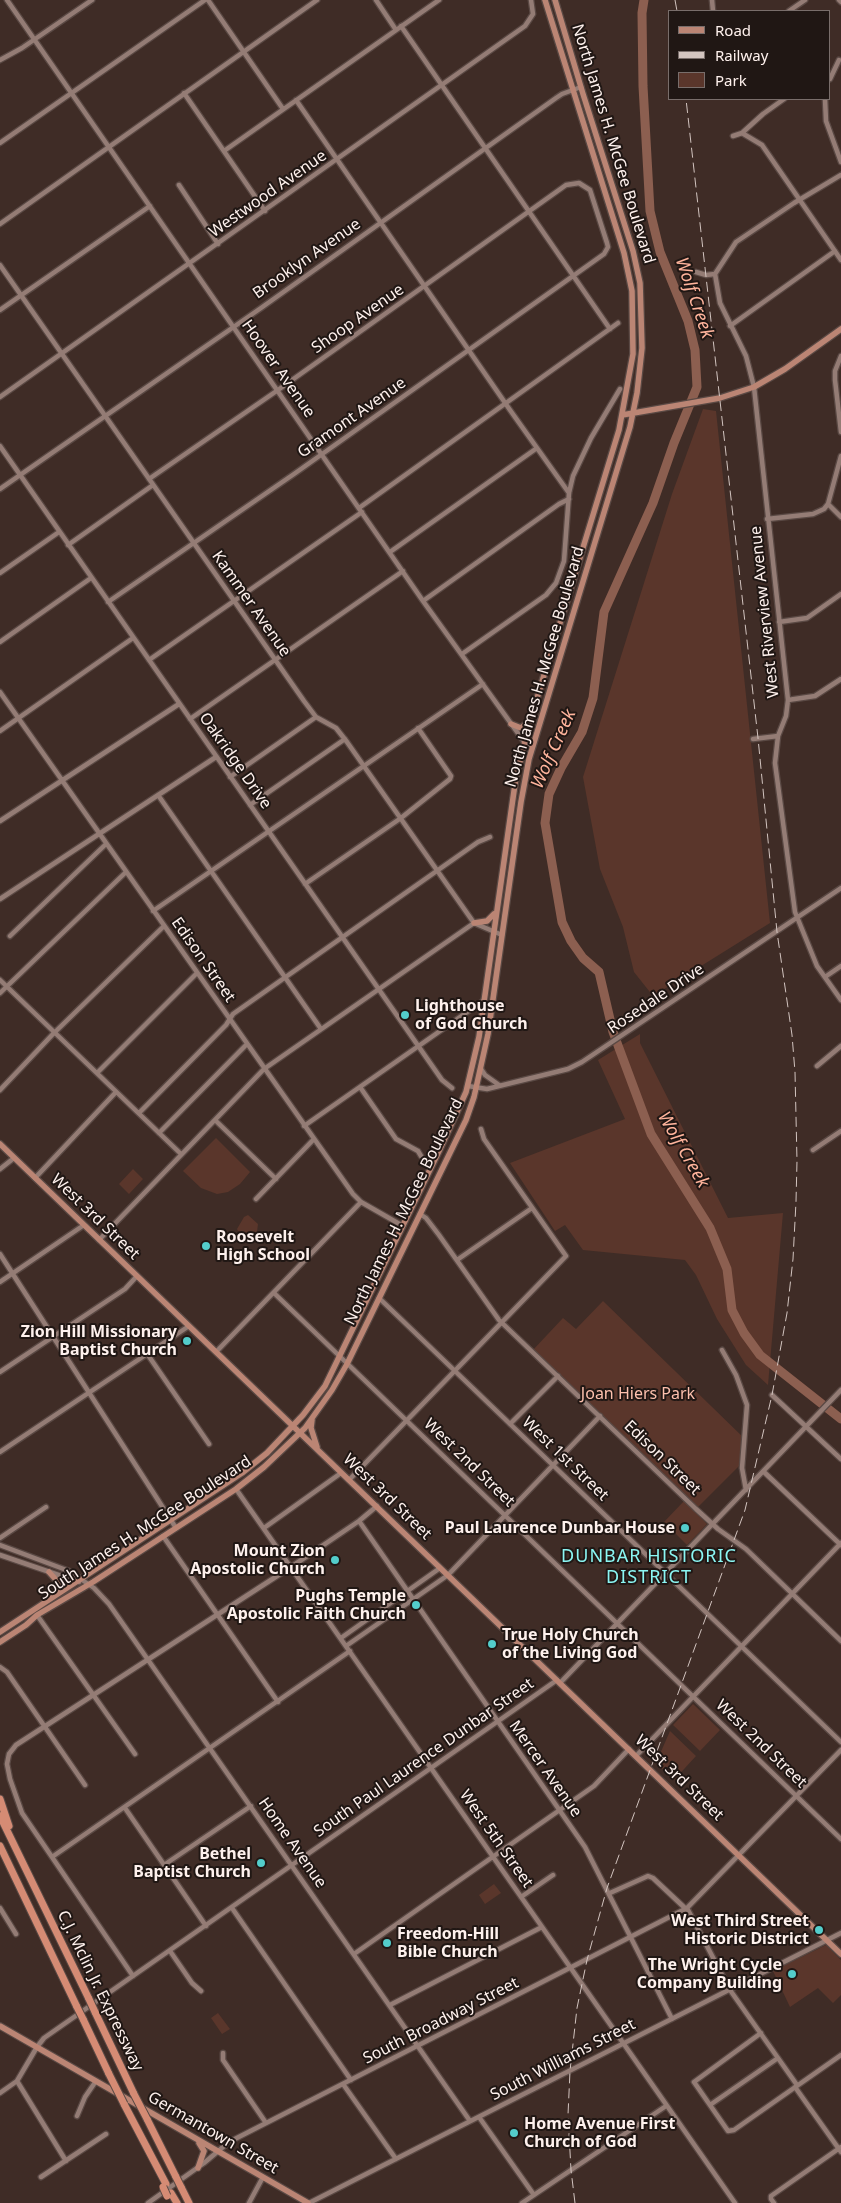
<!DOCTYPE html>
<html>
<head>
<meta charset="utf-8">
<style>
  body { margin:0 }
  #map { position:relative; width:841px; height:2203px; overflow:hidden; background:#3f2c26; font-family:"Noto Sans",sans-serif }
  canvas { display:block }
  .legend { position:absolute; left:668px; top:10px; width:162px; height:90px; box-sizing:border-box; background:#201714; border:1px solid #796e6b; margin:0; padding:6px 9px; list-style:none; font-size:15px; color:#fef1ed }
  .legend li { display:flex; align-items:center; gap:10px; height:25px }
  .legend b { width:25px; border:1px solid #796e6b }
</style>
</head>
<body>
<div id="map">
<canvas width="841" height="2203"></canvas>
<ul class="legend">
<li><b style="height:6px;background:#bb8574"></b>Road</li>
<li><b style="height:6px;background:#d3c5c0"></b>Railway</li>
<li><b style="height:14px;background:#5a362b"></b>Park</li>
</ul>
</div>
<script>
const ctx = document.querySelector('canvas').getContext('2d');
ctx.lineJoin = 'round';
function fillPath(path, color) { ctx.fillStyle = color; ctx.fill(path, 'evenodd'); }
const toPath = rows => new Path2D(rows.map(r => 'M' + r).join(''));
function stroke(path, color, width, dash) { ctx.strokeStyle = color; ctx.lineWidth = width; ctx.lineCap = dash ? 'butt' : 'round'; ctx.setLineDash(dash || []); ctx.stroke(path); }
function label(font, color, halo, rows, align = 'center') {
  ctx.font = font + ' "Noto Sans",sans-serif'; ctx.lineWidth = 4; ctx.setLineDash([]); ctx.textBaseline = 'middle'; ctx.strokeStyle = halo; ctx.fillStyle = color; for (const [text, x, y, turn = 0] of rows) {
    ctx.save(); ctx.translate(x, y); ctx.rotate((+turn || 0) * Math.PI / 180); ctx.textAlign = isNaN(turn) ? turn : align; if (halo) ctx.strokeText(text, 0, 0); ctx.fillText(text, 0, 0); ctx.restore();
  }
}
fillPath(toPath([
  [703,409,716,411,770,923,653,996,634,972,623,927,600,869,583,777,672,494],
  [640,1034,640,1043,728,1218,783,1213,768,1385,746,1365,717,1319,696,1275,685,1260,583,1250,565,1225,555,1231,510,1163,625,1119,598,1060],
  [216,1138,250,1172,240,1184,228,1192,217,1194,201,1188,183,1171],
  [133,1169,143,1179,129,1194,119,1184],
  [248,1215,258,1224,257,1232,250,1237,238,1231,237,1229,244,1217],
  [603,1301,746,1440,743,1462,696,1509,532,1351,563,1318,576,1329],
  [684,1501,707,1524,687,1545,664,1522],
  [693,1704,720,1730,700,1751,673,1725],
  [670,1731,696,1756,674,1780,656,1763],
  [494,1884,501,1893,485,1904,479,1895],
  [826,1945,841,1960,841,1995,833,2003,818,1988,790,2007,773,1971],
  [218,2013,230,2029,222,2034,211,2018]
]), '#5a362b');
stroke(toPath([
  [644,0,642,13,643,86,650,211,660,252,688,321,695,350,697,387,674,443,653,503,604,612,593,698,582,732,561,768,549,794,545,823,562,922,571,941,583,958,599,972,613,1032,651,1134,710,1228,727,1269,732,1310,744,1333,760,1355,841,1419]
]), '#8c5f50', 9);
const minor = toPath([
  [7,0,423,601,525,743,533,746],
  [208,0,283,109],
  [376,0,396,30],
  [712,0,713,11],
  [839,0,841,2],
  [789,11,805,0],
  [401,26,610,329],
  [0,60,22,48,92,0],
  [830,79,839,60],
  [184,93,265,211],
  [825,99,826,121,841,162],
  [296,100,510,410,569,493],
  [742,133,763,114,784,99],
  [733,136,742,133,762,145,841,260],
  [0,143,205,0],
  [224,151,439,0],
  [179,185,218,244],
  [0,224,317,0],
  [0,265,304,701,316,717,336,728,347,742,474,923,502,935],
  [696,272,706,275,715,274,736,242,794,203,841,175],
  [715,274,720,303,746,356,754,387,788,700,786,716,778,736,775,763,795,912,817,966,841,1000],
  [0,310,150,206],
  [730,326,835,251],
  [841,356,835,371,835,380,841,432],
  [0,397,525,26,533,14,531,0],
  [0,446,442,1080,452,1088],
  [0,489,261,308,556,98,562,94,581,87],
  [828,504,841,517],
  [359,508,618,323],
  [767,519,813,514,824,509,828,504,841,456],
  [68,545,153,485],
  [390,552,537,448],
  [0,573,59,532],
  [423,601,559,504,569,499],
  [108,602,294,474,604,254,608,247,607,243,590,190,579,183,566,185,278,390,149,479],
  [779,622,807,618,841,594],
  [0,642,91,578],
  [462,654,546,595,556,583,564,561,569,493,573,476,591,438,620,389],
  [149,660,362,512],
  [0,692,353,1194,361,1202,403,1226],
  [788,700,815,696,841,679],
  [190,719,403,571],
  [0,731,133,638],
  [753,739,778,736],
  [230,777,316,717],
  [158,795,321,1029],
  [250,805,345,739],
  [0,821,179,704],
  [305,884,401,818,450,779,451,776,418,728],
  [0,899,216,757],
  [153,911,483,684],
  [10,936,106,844],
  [825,977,841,966],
  [0,980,181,1154],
  [0,993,126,872],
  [817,1066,841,1046],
  [481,1069,485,1075,499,1085],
  [97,1073,197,973],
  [468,1086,487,1089,568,1069,582,1062,841,888],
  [360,1087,396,1139,418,1151,421,1156],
  [0,1090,53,1034,164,926],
  [139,1113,226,1025,233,1014,478,842,490,837],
  [215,1120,276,1179],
  [304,1126,483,1001],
  [159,1133,247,1044],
  [813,1150,841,1131],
  [0,1169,14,1158],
  [35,1178,116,1092],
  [256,1199,314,1139],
  [420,1214,426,1218,439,1235,499,1320,696,1509,718,1529,746,1549,841,1641],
  [99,1240,264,1069,474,923],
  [0,1254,176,1528],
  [457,1260,532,1208],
  [0,1282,84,1225],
  [274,1293,841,1839],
  [379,1298,841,1742],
  [722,1350,736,1375,747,1405,742,1468,746,1490],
  [216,1352,361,1202],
  [148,1355,209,1444],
  [0,1372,125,1289,137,1276],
  [772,1395,841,1459],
  [510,1424,558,1376],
  [0,1452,189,1326],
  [764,1472,841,1545],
  [349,1480,566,1256,484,1139,481,1129],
  [236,1489,735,2203],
  [359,1521,585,1847,672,2019],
  [264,1528,341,1473],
  [163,1536,278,1702],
  [0,1538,46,1507],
  [0,1545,69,1571,94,1588,109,1604,470,2121],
  [0,1555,79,1582],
  [37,1615,135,1754],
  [341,1638,440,1568],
  [346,1646,448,1575,600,1416],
  [0,1667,7,1672,85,1785],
  [560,1683,841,1390],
  [636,1756,841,1543],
  [125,1808,206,1926],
  [52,1857,350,1651],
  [164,1865,251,1806],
  [610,1893,648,1876,653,1878,686,1909],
  [521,1897,553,1875],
  [0,1908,16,1934],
  [232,1908,351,2080],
  [687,1908,730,1990,797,2085],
  [170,1951,192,1983,201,1991],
  [354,1954,594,1786,629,1749],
  [133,1976,22,1813,10,1779,7,1764,9,1754,16,1745,291,1567,359,1521,377,1506],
  [390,2005,542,1927],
  [761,2033,694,2082,728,2131,734,2130,841,2055],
  [223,2053,223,2060,266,2123],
  [17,2081,66,2161],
  [343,2084,396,2159],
  [795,2087,841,2152],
  [0,2093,17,2081,37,2047,44,2038,557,1680],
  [710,2105,778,2058],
  [77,2116,85,2097,96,2081],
  [479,2117,534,2195],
  [41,2177,106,2134],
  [148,2203,204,2163,229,2142,687,1908,841,1750],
  [249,2203,263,2177],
  [309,2203,841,1933],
  [522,2203,666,2106],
  [774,2203,771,2199,771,2196,841,2147]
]);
const major = toPath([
  [622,415,720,398,754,387,785,369,841,329],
  [511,724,521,728,530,721],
  [474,923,487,921,494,914],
  [0,1144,841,1954],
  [312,1420,311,1428,317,1447],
  [49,1572,58,1582,59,1588,56,1593],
  [0,1632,242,1473,267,1453,303,1415,325,1386,439,1151,466,1092,479,1037,516,777,530,721,619,430,633,354,632,291,624,253,545,0],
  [0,1642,26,1625,37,1615,93,1582,236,1489,264,1467,305,1428,332,1390,347,1364,466,1120,474,1097,488,1034,521,802,529,759,630,427,637,393,642,348,640,283,633,251,583,94,555,0],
  [0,2026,308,2203],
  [198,2168,204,2151,199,2143]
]);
const highway = toPath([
  [0,1799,9,1826],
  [0,1816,89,1999],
  [0,1846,77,2007],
  [95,2012,134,2094],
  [83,2019,109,2074],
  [124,2104,166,2184],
  [147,2119,176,2177],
  [181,2187,189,2203],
  [171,2193,177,2203]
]);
stroke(minor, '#5a4944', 7);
stroke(major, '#5a4944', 8);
stroke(highway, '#5a4944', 9);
stroke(minor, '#947c75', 4.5);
stroke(major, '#bb8574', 5.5);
stroke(highway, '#d58b74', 7);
stroke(toPath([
  [675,0,677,11],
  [575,2203,571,2170,568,2115,570,2071,577,2008,587,1960,607,1888,745,1510,772,1395,787,1313,793,1259,796,1202,797,1161,795,1072,792,1035,777,932,758,738,686,99]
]), '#d3c5c0', 1, [10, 5]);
const highwayBridge = toPath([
  [89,1999,95,2012],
  [77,2007,83,2019],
  [109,2074,124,2104],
  [134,2094,147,2119],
  [176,2177,181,2187],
  [163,2187,167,2196]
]);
stroke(highwayBridge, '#5a4944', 9, []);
stroke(highwayBridge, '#d58b74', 7);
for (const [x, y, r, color] of [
  [405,1015,5,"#53cdcb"],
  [206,1246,5,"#53cdcb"],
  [187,1341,5,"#53cdcb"],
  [685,1528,5,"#53cdcb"],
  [335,1560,5,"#53cdcb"],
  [416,1605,5,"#53cdcb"],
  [492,1644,5,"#53cdcb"],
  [261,1863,5,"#53cdcb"],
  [819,1930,5,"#53cdcb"],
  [387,1943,5,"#53cdcb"],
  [792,1974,5,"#53cdcb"],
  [514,2133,5,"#53cdcb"]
]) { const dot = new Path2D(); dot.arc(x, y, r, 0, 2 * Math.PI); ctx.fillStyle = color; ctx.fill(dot); stroke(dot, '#201714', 2); }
label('16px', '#fef1ed', '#201714', [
  ["North James H. McGee Boulevard",613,144,73],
  ["Westwood Avenue",268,194,-35],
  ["Brooklyn Avenue",307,259,-35],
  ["Shoop Avenue",358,319,-35],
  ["Hoover Avenue",278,369,55],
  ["Gramont Avenue",352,418,-35],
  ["Kammer Avenue",251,604,55],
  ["West Riverview Avenue",765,612,-96],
  ["North James H. McGee Boulevard",545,667,-74],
  ["Oakridge Drive",235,761,55],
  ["Edison Street",203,960,55],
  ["Rosedale Drive",656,999,-34],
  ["North James H. McGee Boulevard",404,1212,-64],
  ["West 3rd Street",95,1217,44],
  ["Edison Street",662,1458,44],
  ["West 1st Street",565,1459,44],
  ["West 2nd Street",469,1463,44],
  ["West 3rd Street",387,1497,44],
  ["South James H. McGee Boulevard",145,1528,-33],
  ["West 2nd Street",761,1744,44],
  ["South Paul Laurence Dunbar Street",424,1758,-35],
  ["Mercer Avenue",545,1769,55],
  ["West 3rd Street",679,1778,44],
  ["West 5th Street",496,1839,55],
  ["Home Avenue",292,1843,55],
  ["C.J. Mclin Jr. Expressway",100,1991,64],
  ["South Broadway Street",441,2021,-27],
  ["South Williams Street",563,2060,-27],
  ["Germantown Street",213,2133,30]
]);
label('bold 16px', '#fef1ed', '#201714', [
  ["Lighthouse",415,1006,"left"],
  ["of God Church",415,1024,"left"],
  ["Roosevelt",216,1237,"left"],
  ["High School",216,1255,"left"],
  ["Zion Hill Missionary",177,1332],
  ["Baptist Church",177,1350],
  ["Paul Laurence Dunbar House",675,1528],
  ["Mount Zion",325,1551],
  ["Apostolic Church",325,1569],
  ["Pughs Temple",406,1596],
  ["Apostolic Faith Church",406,1614],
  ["True Holy Church",502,1635,"left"],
  ["of the Living God",502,1653,"left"],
  ["Bethel",251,1854],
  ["Baptist Church",251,1872],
  ["West Third Street",809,1921],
  ["Historic District",809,1939],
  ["Freedom-Hill",397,1934,"left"],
  ["Bible Church",397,1952,"left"],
  ["The Wright Cycle",782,1965],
  ["Company Building",782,1983],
  ["Home Avenue First",524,2124,"left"],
  ["Church of God",524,2142,"left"]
], 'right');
label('16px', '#fdc0ad', '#201714', [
  ["Joan Hiers Park",638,1394]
]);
label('italic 18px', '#ffb49c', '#201714', [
  ["Wolf Creek",694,298,71],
  ["Wolf Creek",554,749,-66],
  ["Wolf Creek",683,1150,60]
]);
ctx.letterSpacing = '1px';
label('18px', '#8bf6f3', '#201714', [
  ["DUNBAR HISTORIC",649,1557],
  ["DISTRICT",649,1578]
]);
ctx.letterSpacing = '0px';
</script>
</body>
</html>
